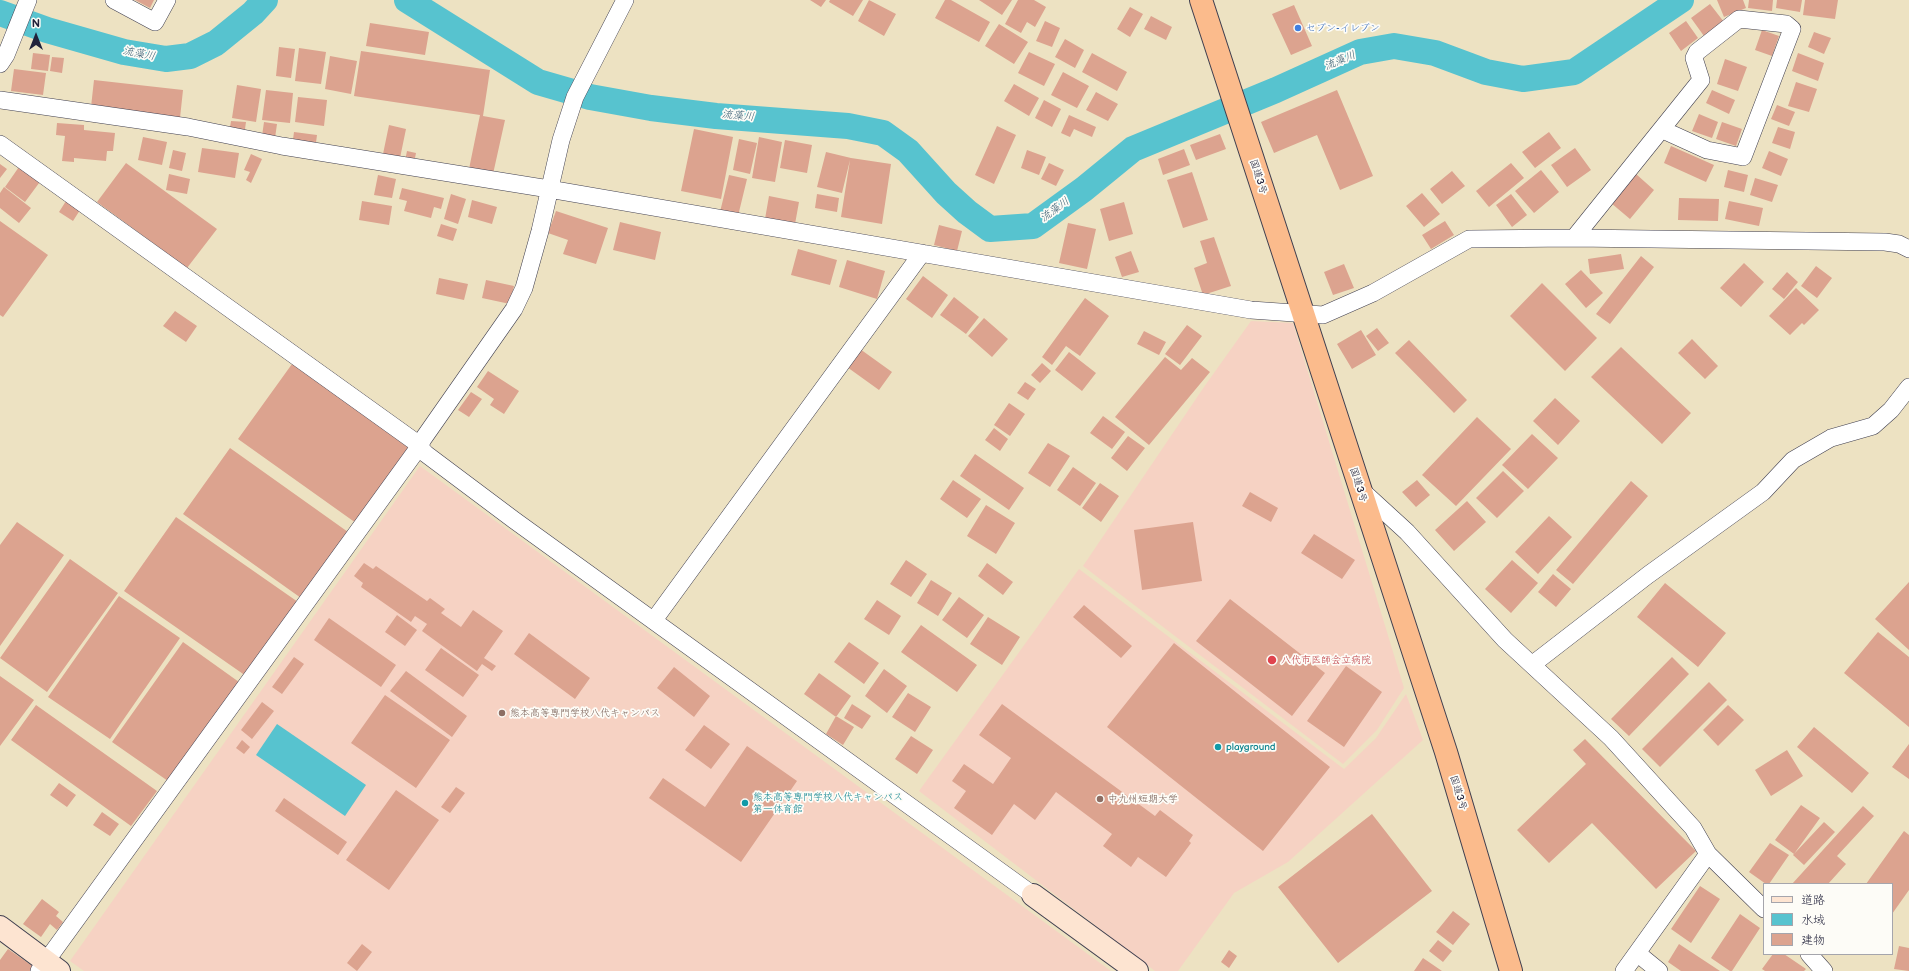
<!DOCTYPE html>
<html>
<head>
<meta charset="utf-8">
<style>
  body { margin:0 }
  #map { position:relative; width:1909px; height:971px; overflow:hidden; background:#ede2c2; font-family:"Balsamiq Sans","Klee One",sans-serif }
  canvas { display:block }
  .legend { position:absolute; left:1763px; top:883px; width:130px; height:72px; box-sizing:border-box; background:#fdfcf7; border:1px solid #a5a5ac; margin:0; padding:5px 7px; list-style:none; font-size:12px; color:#22223b }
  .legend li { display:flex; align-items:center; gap:8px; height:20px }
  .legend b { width:20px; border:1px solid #a5a5ac }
  .north { position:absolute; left:16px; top:16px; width:40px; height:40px; -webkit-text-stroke:3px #fdfcf7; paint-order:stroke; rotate:0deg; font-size:11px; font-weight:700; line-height:16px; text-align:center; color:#22223b }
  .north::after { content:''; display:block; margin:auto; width:14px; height:18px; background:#22223b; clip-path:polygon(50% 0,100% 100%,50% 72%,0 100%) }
</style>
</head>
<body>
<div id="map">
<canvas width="1909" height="971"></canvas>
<ul class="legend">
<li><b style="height:5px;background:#fde4d1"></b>道路</li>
<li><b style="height:11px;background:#57c3cf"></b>水域</li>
<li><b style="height:11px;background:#dca38f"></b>建物</li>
</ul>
<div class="north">N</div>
</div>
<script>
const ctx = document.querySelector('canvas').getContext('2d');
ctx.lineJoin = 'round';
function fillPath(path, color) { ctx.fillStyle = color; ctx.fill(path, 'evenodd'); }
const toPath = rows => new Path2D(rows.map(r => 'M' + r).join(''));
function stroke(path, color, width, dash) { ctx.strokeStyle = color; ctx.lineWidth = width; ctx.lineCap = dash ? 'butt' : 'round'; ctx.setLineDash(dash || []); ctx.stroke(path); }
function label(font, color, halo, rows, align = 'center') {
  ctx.font = font + ' "Balsamiq Sans","Klee One",sans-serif'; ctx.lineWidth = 3.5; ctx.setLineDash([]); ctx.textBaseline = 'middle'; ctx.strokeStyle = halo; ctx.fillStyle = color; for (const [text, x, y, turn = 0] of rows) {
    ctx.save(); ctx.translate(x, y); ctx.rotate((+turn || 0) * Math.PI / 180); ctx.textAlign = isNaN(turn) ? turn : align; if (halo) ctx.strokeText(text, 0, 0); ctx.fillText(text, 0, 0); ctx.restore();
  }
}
fillPath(toPath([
  [1251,321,1293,323,1404,688,1377,730,1343,764,1083,566,1204,387],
  [420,466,1111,971,84,971,70,961],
  [1079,569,1344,769,1376,738,1406,694,1423,740,1288,862,1234,893,1178,971,1155,971,919,791]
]), '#f6d2c3');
fillPath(toPath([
  [277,724,366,785,345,816,256,755]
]), '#57c3cf');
stroke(toPath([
  [407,0,538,82,590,97,651,108,716,116,848,126,883,133,908,151,946,193,967,212,990,229,1033,226,1084,189,1133,149,1276,90,1360,52,1394,46,1435,53,1486,72,1523,79,1574,72,1681,0],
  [0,13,47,30,124,52,166,59,190,56,216,43,253,13,265,0]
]), '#57c3cf', 26);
fillPath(toPath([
  [135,0,154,0,150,8],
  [810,0,826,0,821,7],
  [830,0,863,0,853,16,829,2],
  [869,0,896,14,884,36,858,21],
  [945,0,951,0,990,22,979,42,935,18],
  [979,0,1012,0,1002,15],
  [1018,0,1034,0,1046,7,1035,27,1027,22,1021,33,1005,24],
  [1717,0,1743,0,1746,8,1724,17],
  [1749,0,1773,0,1772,11,1748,8],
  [1777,0,1802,0,1800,12,1776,8],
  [1805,0,1838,0,1835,19,1803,15],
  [1710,4,1724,22,1704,36,1691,18],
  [1294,5,1312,46,1291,55,1272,14],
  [1130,7,1143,14,1130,37,1117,29],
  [1151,16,1172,27,1166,40,1144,29],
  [1045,21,1060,28,1052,47,1036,41],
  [1686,21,1698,38,1681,51,1669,33],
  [370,23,429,32,425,55,366,46],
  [999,24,1028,42,1014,64,985,46],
  [1762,30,1779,36,1772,56,1755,50],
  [1814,32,1831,38,1824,54,1808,47],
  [1065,39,1084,50,1075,68,1055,57],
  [279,47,295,49,291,78,276,76],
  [299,48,326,52,321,84,295,81],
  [361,51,490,70,483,116,505,120,493,174,469,169,480,115,354,96],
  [1029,52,1055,64,1044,86,1018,73],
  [33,53,50,55,48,71,31,69],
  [1092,53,1127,72,1117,91,1082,72],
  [1798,53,1824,63,1818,81,1792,71],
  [330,56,357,61,351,94,325,89],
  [52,57,64,58,62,73,50,71],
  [1725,59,1747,67,1738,91,1717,84],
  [14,69,46,73,43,95,11,91],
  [1063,72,1089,86,1077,108,1051,95],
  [94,80,183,90,180,118,91,107],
  [1796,82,1817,89,1809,112,1788,106],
  [1014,84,1039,98,1029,116,1004,101],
  [237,85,261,89,256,122,232,118],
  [266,90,293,93,290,123,262,120],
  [1337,90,1373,176,1340,190,1317,135,1274,153,1261,122],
  [1712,90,1735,100,1729,114,1706,103],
  [1096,92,1118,104,1108,121,1086,110],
  [298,97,327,100,324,126,295,122],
  [1044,100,1061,109,1052,127,1035,118],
  [1777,105,1795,112,1789,126,1771,119],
  [1699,114,1718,122,1712,138,1692,131],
  [1069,115,1096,127,1092,137,1074,129,1070,137,1061,133],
  [231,121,246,122,244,136,229,134],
  [264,122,277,124,275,138,262,136],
  [1722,122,1742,129,1736,146,1716,139],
  [57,123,84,125,84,130,115,133,113,151,107,151,106,161,74,158,74,162,62,161,65,136,56,135],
  [389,125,406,129,400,158,383,154],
  [997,126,1016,135,994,184,975,175],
  [1778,127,1795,132,1790,149,1772,143],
  [694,129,733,137,721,199,681,191],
  [294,132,317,135,315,150,292,147],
  [1549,132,1561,148,1535,168,1522,152],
  [1220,134,1226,149,1196,160,1190,145],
  [143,137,167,142,162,165,138,160],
  [759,137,782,142,775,182,752,178],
  [739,139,757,143,750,174,733,170],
  [785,140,812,145,807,173,780,168],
  [1671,146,1714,165,1706,182,1664,163],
  [202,148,239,153,235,178,198,172],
  [1575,148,1591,170,1567,187,1551,165],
  [1184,149,1190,165,1163,175,1158,159],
  [173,150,186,153,182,171,169,168],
  [1027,150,1046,157,1039,175,1021,168],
  [407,151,416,153,414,163,405,161],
  [1769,151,1788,159,1781,176,1762,168],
  [826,152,851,158,891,164,882,224,841,217,850,160,842,193,817,187],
  [251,154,262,159,251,183,246,180,250,172,244,170],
  [126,163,217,229,187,268,97,202],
  [1049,163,1064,170,1056,186,1041,179],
  [1511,163,1524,178,1489,207,1476,191],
  [0,164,7,169,0,178],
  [21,164,42,179,25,202,5,187],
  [1541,170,1559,192,1534,213,1515,191],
  [1728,170,1748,175,1744,192,1724,187],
  [1452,171,1465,186,1442,204,1430,189],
  [1192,172,1208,220,1183,228,1167,180],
  [169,174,190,179,187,194,166,190],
  [1636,174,1654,190,1630,219,1611,203],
  [378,175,396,179,392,198,374,195],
  [729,175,747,179,738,216,720,212],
  [1755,178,1778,185,1772,202,1750,195],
  [4,187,31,208,19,223,0,208,0,193],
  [402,188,444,198,441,209,434,207,431,218,404,211,407,201,399,199],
  [1422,193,1440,214,1424,227,1406,206],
  [451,194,466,199,458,224,444,219],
  [817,194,839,198,837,212,815,208],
  [1511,194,1527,215,1512,227,1496,205],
  [769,196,799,202,795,224,765,219],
  [1679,198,1719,199,1718,221,1678,220],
  [472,200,497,207,492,224,468,217],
  [66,201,80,210,73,221,59,212],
  [362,201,392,206,389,225,359,220],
  [1729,201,1763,208,1759,226,1725,219],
  [1124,202,1133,234,1109,241,1100,209],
  [556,211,608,228,596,264,563,254,568,240,548,233],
  [0,221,48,255,3,317,0,315],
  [1445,221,1454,235,1431,249,1422,235],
  [620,222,661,232,655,260,613,250],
  [1068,223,1096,229,1087,269,1059,263],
  [441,224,457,229,453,241,437,236],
  [939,225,962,231,957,251,934,245],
  [1214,237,1231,286,1203,295,1194,268,1207,263,1200,241],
  [798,249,837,260,830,285,791,275],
  [1131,251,1139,272,1122,277,1115,257],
  [1621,254,1624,269,1590,274,1588,259],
  [1641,256,1654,267,1610,324,1596,314],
  [847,260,885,271,877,299,839,287],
  [1744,263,1764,282,1741,307,1720,288],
  [1344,264,1354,288,1333,295,1324,272],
  [1816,266,1832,278,1817,298,1801,286],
  [1581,270,1603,293,1586,308,1565,284],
  [1787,272,1798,282,1784,299,1772,289],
  [923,276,948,295,932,318,906,299],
  [439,278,468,284,464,300,436,294],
  [486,280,514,286,510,304,482,298],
  [1542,283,1597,338,1565,371,1510,316],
  [1796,288,1819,310,1804,325,1802,323,1790,335,1769,316],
  [954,297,979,317,966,334,940,315],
  [1085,298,1109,316,1080,356,1066,346,1052,365,1042,357],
  [175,311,197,326,186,342,163,326],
  [984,318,1008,339,992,357,968,336],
  [1187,325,1202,336,1180,365,1165,354],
  [1377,328,1389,343,1378,351,1366,336],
  [1361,330,1376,355,1352,369,1337,344],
  [1144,331,1166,342,1159,355,1137,344],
  [1692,339,1718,366,1705,379,1678,353],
  [1409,340,1467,400,1454,413,1395,353],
  [1621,347,1691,413,1662,444,1591,377],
  [860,349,892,372,879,390,847,367],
  [1069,352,1096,373,1082,391,1055,370],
  [1165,357,1181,370,1192,358,1210,372,1149,445,1115,417],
  [1042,363,1051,371,1040,383,1031,375],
  [292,364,410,448,356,523,238,439],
  [488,371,519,391,504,414,490,405,494,399,477,387],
  [1025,382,1036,389,1028,400,1017,393],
  [471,392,482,399,469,417,458,410],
  [1555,398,1580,421,1558,445,1533,421],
  [1009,403,1025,414,1010,436,994,425],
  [1103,416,1125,432,1112,449,1090,433],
  [1477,417,1511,449,1456,506,1422,475],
  [994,428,1008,439,1000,451,985,440],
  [1532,434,1558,458,1528,489,1502,465],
  [1128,436,1145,448,1127,471,1111,458],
  [1048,443,1070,456,1050,487,1028,473],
  [230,448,348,532,301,598,183,514],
  [975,454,1024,488,1009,510,960,476],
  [1073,467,1096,483,1080,506,1057,490],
  [1503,471,1524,491,1497,518,1476,498],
  [953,480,981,499,967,518,940,499],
  [1417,480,1430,495,1416,507,1402,492],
  [1631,481,1648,496,1573,584,1556,570],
  [1100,483,1119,496,1101,522,1082,508],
  [1250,492,1278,508,1271,522,1242,506],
  [1467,501,1486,522,1454,551,1435,530],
  [986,505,1015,523,996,554,967,536],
  [1549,516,1572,537,1538,574,1515,552],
  [176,517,298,602,246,676,124,591],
  [17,522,64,555,0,646,0,545],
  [1193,522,1202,581,1142,590,1134,530],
  [1314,534,1355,560,1342,579,1301,553],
  [70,559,118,593,47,692,0,658],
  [906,560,927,574,911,597,890,584],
  [1512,560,1538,583,1511,613,1485,589],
  [364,563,373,569,376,566,427,601,430,598,445,609,441,613,461,627,473,610,503,631,484,658,496,666,492,671,482,664,477,671,422,631,427,624,415,616,411,622,361,587,363,583,354,576],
  [987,563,1013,582,1003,595,978,576],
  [1553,574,1571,589,1556,607,1538,592],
  [931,580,952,593,938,616,917,603],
  [1909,582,1909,650,1875,619],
  [1665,583,1726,633,1698,667,1637,617],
  [119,596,180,638,110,739,48,697],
  [959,597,984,615,967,638,942,620],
  [1230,599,1325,673,1292,716,1196,641],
  [877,600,901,616,889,635,864,619],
  [1084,605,1132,646,1121,658,1073,617],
  [397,615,417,630,405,646,385,632],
  [988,617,1020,637,1002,665,970,644],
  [329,618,396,665,381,687,314,640],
  [921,625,977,665,957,692,901,652],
  [1878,632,1909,657,1909,727,1844,673],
  [529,633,590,678,575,699,514,654],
  [183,642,239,682,168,781,112,742],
  [849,642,879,663,864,684,834,662],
  [1174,643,1330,767,1263,851,1107,727],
  [441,648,479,675,463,697,425,670],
  [294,657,304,664,282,694,272,687],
  [1672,657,1689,674,1629,736,1611,719],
  [1346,666,1382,692,1344,747,1307,721],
  [674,667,710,696,694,717,657,688],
  [884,669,907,686,887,713,865,696],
  [406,671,467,716,452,737,390,691],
  [819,673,851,696,836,717,804,694],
  [0,676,34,700,0,746],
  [1709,682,1727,700,1660,767,1642,749],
  [908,693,931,707,915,732,892,717],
  [385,695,450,740,416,788,351,743],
  [262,702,274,711,252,739,241,730],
  [852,704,871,716,862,729,844,718],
  [1002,704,1155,816,1160,810,1193,835,1189,841,1191,843,1166,877,1138,857,1131,867,1103,846,1112,834,1056,792,1035,820,1014,804,992,835,954,808,966,791,952,781,964,764,993,784,1011,758,979,735],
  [36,705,157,791,131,826,11,740],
  [1728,705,1744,720,1718,746,1703,730],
  [836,716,854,727,843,745,826,734],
  [704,725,730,744,711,769,685,750],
  [1814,727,1869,773,1852,793,1797,747],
  [911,736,933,750,917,774,895,759],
  [1585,739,1696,851,1656,889,1592,823,1549,863,1517,830,1586,764,1573,750],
  [242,740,250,747,244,754,236,748],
  [1909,744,1909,779,1892,767],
  [747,746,797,781,741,862,649,798,663,778,705,807],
  [1787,750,1803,776,1771,796,1755,770],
  [59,783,76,795,67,807,50,795],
  [456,787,465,793,450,813,441,807],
  [396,790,439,820,389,890,346,860],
  [284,798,347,842,338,855,275,811],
  [1801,805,1820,818,1794,854,1775,840],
  [1863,806,1874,816,1837,856,1846,864,1828,884,1792,884],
  [102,812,119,824,110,836,93,825],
  [1372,814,1432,891,1338,963,1278,887],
  [1824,822,1835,832,1804,865,1793,855],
  [1904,831,1909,835,1909,890,1892,914,1892,884,1866,884],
  [1770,843,1789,855,1769,884,1766,884,1749,872],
  [1700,886,1720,899,1691,943,1671,929],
  [42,899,59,912,56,916,63,922,57,930,50,924,41,937,23,924],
  [1453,911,1470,924,1453,945,1436,932],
  [1740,914,1760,928,1732,971,1730,971,1711,958],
  [1438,940,1452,951,1443,962,1429,951],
  [362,944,372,952,357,971,347,963],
  [1679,944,1720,971,1681,971,1668,962],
  [1899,946,1909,948,1909,971,1894,969],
  [8,949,34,967,31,971,0,971,0,960],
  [1229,950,1237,956,1229,968,1221,962],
  [1773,954,1784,954,1806,969,1804,971,1765,971,1762,969],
  [1423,958,1442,971,1414,971]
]), '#dca38f');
const street = toPath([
  [114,0,155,22,167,0],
  [0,64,6,55,28,0],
  [0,100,188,127,282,146,549,189,1251,310,1323,315,1373,293,1469,239,1574,238,1885,242,1899,244,1909,249],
  [0,144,414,441,426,454,514,520,1033,895],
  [1574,238,1701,80,1694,58,1697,52,1739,19,1786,24,1792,29,1743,157,1707,150,1663,130],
  [1360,489,1407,532,1505,640,1611,738,1693,828,1708,854,1764,909],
  [654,620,922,253],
  [1533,664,1648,575,1763,492,1793,460,1831,438,1873,426,1891,410,1909,387],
  [1637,953,1659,971],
  [1809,954,1824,971],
  [39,971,419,447,423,439,514,309,524,288,540,231,561,140,575,97,625,0],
  [1624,971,1708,854]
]);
const secondary = toPath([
  [1033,895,1137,971],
  [0,927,59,971]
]);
const highway = toPath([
  [1201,0,1446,752,1511,971]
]);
stroke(street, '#403f4f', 18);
stroke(secondary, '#403f4f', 24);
stroke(highway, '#403f4f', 24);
stroke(street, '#fff', 17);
stroke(secondary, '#fde4d1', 22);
stroke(highway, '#fbbb8c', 22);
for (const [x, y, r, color] of [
  [1298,28,4,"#3f7fe0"],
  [1272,660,5,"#e0444e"],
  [502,713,4,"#8d6e63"],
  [1218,747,4,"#0f9aa8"],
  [1100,799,4,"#8d6e63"],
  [745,803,4,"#0f9aa8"]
]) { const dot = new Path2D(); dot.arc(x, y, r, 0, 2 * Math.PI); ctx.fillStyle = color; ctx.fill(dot); stroke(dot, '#fdfcf7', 1.5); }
label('10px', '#366cbe', '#fdfcf7', [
  ["セブン-イレブン",1306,28]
], 'left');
label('10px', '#22223b', '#fdfcf7', [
  ["国道3号",1258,177,72],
  ["国道3号",1358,485,72],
  ["国道3号",1458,793,73]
]);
label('10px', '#be3a42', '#fdfcf7', [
  ["八代市医師会立病院",1281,660]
], 'left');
label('10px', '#785e54', '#fdfcf7', [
  ["熊本高等専門学校八代キャンパス",510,713],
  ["中九州短期大学",1108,799]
], 'left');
label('10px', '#0d838f', '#fdfcf7', [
  ["playground",1226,747],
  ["熊本高等専門学校八代キャンパス",753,797],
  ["第一体育館",753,809]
], 'left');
label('italic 11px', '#355a6f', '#fdfcf7', [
  ["流藻川",139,54,11],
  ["流藻川",1340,61,-23],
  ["流藻川",738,116,5],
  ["流藻川",1055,210,-36]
]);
</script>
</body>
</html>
